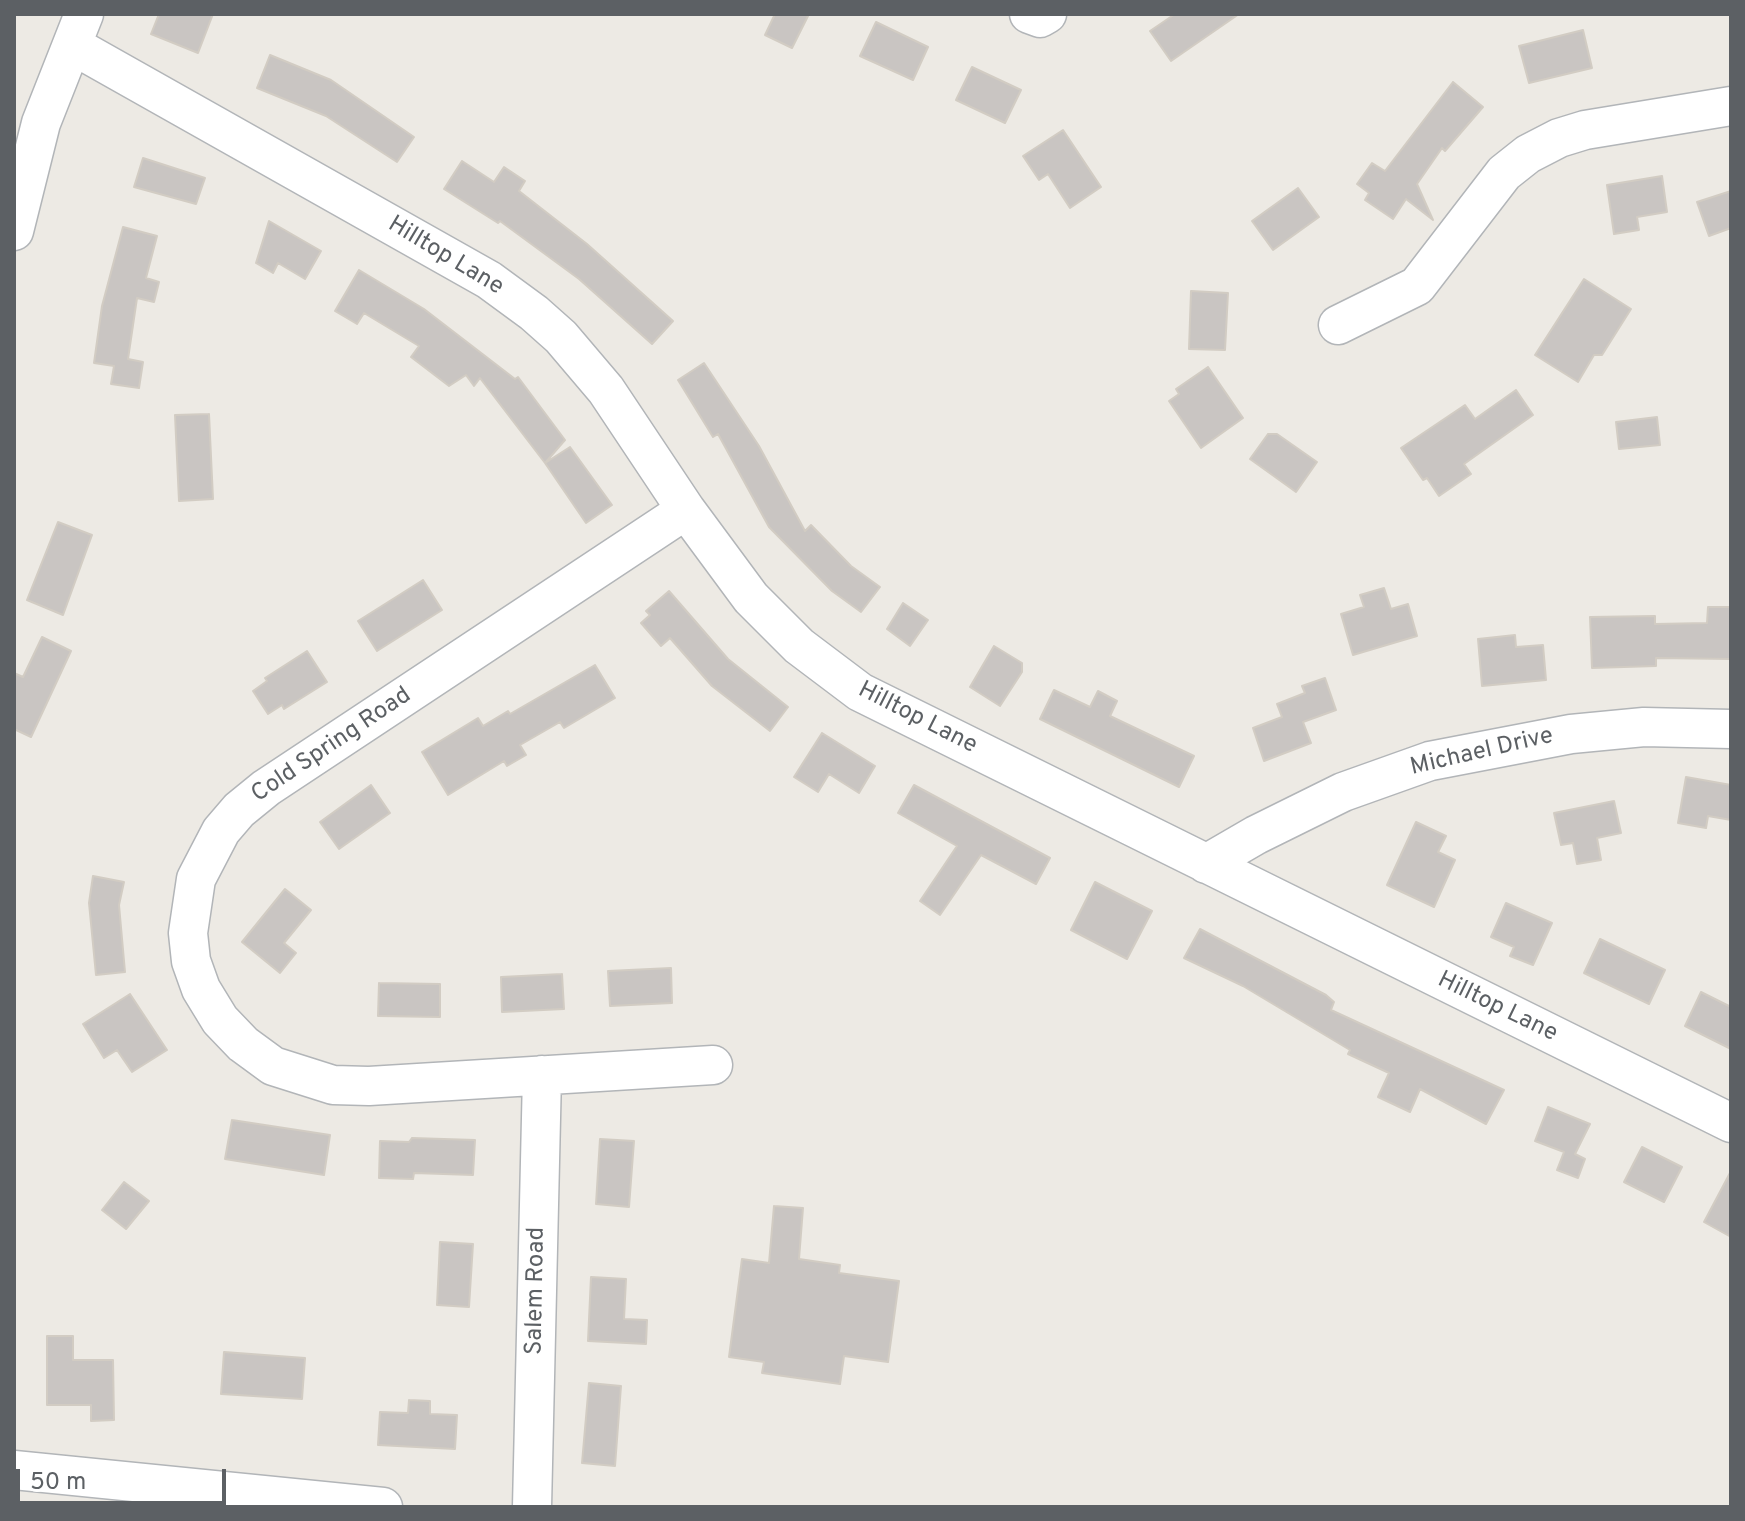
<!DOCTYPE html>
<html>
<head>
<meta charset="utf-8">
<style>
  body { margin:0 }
  #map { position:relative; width:1745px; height:1521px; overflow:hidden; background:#edeae4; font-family:Overpass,sans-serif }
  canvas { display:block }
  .frame { position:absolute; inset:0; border:16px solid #5c6064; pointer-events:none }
  .scale { position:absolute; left:16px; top:1469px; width:210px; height:36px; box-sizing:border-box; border:4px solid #5c6064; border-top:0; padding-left:10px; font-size:24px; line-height:28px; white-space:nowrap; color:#5c6064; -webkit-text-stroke:6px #fff; paint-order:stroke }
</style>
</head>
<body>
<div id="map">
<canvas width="1745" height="1521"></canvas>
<div class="frame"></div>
<div class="scale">50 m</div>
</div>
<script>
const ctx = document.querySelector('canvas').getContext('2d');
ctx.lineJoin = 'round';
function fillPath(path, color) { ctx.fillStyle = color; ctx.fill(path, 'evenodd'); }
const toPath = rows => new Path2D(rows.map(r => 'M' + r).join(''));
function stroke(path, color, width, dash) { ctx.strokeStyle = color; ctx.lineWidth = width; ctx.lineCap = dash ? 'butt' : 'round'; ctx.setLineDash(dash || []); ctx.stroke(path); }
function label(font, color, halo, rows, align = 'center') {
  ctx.font = font + ' Overpass,sans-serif'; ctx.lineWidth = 6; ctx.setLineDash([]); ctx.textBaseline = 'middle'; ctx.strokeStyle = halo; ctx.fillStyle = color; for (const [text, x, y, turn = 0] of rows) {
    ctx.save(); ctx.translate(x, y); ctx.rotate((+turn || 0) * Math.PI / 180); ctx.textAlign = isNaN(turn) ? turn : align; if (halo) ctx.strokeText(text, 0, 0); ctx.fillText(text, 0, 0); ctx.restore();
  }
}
const building = toPath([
  [159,14,213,14,198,53,151,34,159,14],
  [775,14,809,14,792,48,765,35,775,14],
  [1175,14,1239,14,1171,61,1150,31,1175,14],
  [876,22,928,47,913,80,860,56,876,22],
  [1583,30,1592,68,1529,83,1519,46,1583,30],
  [270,55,331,80,414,137,397,162,326,116,257,88,270,55],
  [972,67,1021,90,1005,123,956,100,972,67],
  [1453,82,1483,107,1445,151,1442,148,1417,184,1433,220,1406,199,1393,219,1365,200,1369,193,1357,184,1372,163,1385,171,1453,82],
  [1063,130,1101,187,1070,208,1048,174,1039,180,1023,156,1063,130],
  [143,158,205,178,196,204,134,187,143,158],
  [462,161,494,182,504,167,525,181,519,191,587,244,673,321,652,344,579,279,500,221,498,223,444,189,462,161],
  [1662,176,1667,212,1637,217,1639,230,1614,234,1607,185,1662,176],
  [1298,188,1319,217,1273,250,1252,221,1298,188],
  [1731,191,1731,228,1709,236,1697,202,1731,191],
  [269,221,321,251,305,279,278,263,273,273,256,263,269,221],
  [123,227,157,236,146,278,159,282,154,302,137,298,128,359,143,362,139,388,111,384,114,366,94,363,102,306,123,227],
  [359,270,424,309,515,379,518,377,565,440,545,463,480,378,474,386,466,375,449,386,411,357,419,346,364,313,357,324,335,311,359,270],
  [1584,279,1631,309,1602,355,1594,355,1578,382,1535,355,1584,279],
  [1191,291,1228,293,1225,350,1189,349,1191,291],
  [704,363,759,446,805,531,811,525,851,566,880,587,861,612,832,591,769,527,718,434,713,437,678,380,704,363],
  [1208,367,1243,418,1201,448,1169,401,1179,394,1176,389,1208,367],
  [1516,390,1533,415,1464,464,1471,474,1439,496,1427,478,1423,480,1401,448,1465,405,1475,419,1516,390],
  [209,414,213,499,179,501,175,415,209,414],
  [1657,417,1660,445,1619,449,1616,422,1657,417],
  [1268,434,1277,434,1317,462,1296,492,1250,459,1268,434],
  [570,447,612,505,586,523,545,463,570,447],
  [58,522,92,535,63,615,27,600,58,522],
  [423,580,442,610,377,651,358,621,423,580],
  [1384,588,1391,609,1408,604,1417,636,1353,655,1341,614,1364,607,1360,595,1384,588],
  [669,591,728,659,788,707,770,731,712,686,670,638,661,646,641,623,650,615,646,611,669,591],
  [903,603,928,620,910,646,887,629,903,603],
  [1708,607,1731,607,1731,659,1656,658,1656,666,1592,668,1590,617,1655,616,1655,624,1707,623,1708,607],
  [1515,635,1516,647,1543,645,1546,680,1482,686,1478,639,1515,635],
  [42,637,71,651,31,737,14,729,14,673,23,677,42,637],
  [994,646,1022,663,1022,672,1000,706,970,687,994,646],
  [307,651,327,682,284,709,282,705,268,714,253,691,267,681,265,678,307,651],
  [595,665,615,698,564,728,560,722,520,745,526,755,507,766,504,761,448,795,422,752,478,718,483,726,508,711,510,714,595,665],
  [1325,678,1336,710,1303,722,1311,743,1264,761,1253,728,1282,717,1277,704,1305,693,1302,686,1325,678],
  [1054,690,1090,707,1098,691,1117,701,1110,716,1194,756,1179,787,1040,719,1054,690],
  [822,733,875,766,859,793,829,774,818,792,794,777,822,733],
  [1686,777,1731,785,1731,820,1708,816,1706,828,1678,823,1686,777],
  [371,785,390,813,339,849,320,822,371,785],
  [914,785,1050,858,1036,884,981,855,940,915,920,901,957,846,898,813,914,785],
  [1614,801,1621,833,1597,838,1601,860,1577,864,1573,843,1561,845,1554,813,1614,801],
  [1416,822,1446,836,1438,852,1455,860,1434,907,1387,885,1416,822],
  [93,876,124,882,119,905,125,972,96,975,89,903,93,876],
  [1095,882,1152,911,1127,959,1071,930,1095,882],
  [285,889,311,910,284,943,296,953,280,973,242,942,285,889],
  [1506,903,1552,923,1533,965,1510,956,1514,947,1491,937,1506,903],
  [1200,929,1326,995,1334,1002,1331,1010,1504,1090,1486,1124,1420,1089,1410,1112,1378,1097,1389,1073,1348,1054,1350,1050,1243,986,1184,958,1200,929],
  [1600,939,1665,970,1649,1004,1584,973,1600,939],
  [671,968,672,1003,610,1006,608,971,671,968],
  [562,974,564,1009,502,1012,501,977,562,974],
  [379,983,440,984,440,1017,378,1016,379,983],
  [1701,992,1731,1007,1731,1049,1685,1026,1701,992],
  [130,994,167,1050,132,1072,117,1050,104,1058,83,1024,130,994],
  [1548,1107,1590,1124,1575,1154,1585,1159,1578,1178,1557,1170,1564,1152,1535,1141,1548,1107],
  [232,1120,330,1135,324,1175,225,1159,232,1120],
  [412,1138,475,1140,473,1175,414,1173,413,1179,379,1178,380,1141,409,1142,412,1138],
  [600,1139,634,1141,629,1207,596,1204,600,1139],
  [1642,1147,1682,1167,1664,1202,1624,1182,1642,1147],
  [1731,1171,1731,1237,1704,1222,1731,1171],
  [124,1182,149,1201,126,1229,102,1210,124,1182],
  [774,1206,803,1208,799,1259,840,1265,839,1273,899,1281,888,1362,844,1356,840,1384,762,1373,764,1362,729,1357,742,1259,769,1263,774,1206],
  [440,1242,473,1244,469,1307,437,1305,440,1242],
  [591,1277,626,1279,624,1319,647,1320,646,1344,588,1341,591,1277],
  [47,1336,73,1336,73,1360,113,1360,114,1420,91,1421,91,1405,47,1405,47,1336],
  [224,1352,305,1358,302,1399,221,1394,224,1352],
  [589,1383,621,1386,615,1466,582,1463,589,1383],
  [409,1400,430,1401,430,1414,457,1415,455,1449,378,1445,380,1412,408,1413,409,1400]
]);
fillPath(building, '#c9c5c2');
stroke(building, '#d2ccc3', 2);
const minor = toPath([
  [1029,14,1040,18,1047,14],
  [72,45,489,280,534,313,561,337,606,390,686,510,751,598,799,646,860,692,1731,1123],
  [14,231,41,123,84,14],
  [1338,325,1417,286,1504,173,1528,154,1559,138,1585,130,1731,106],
  [686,510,266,788,239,810,221,831,196,879,188,933,191,961,201,989,220,1020,243,1044,273,1066,333,1085,369,1086,713,1065],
  [1206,864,1256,835,1343,792,1430,761,1571,734,1644,727,1731,729],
  [14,1470,383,1507],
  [532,1507,542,1075]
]);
stroke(minor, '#b2b5b8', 41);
stroke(minor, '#fff', 38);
label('24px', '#5c6064', '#fff', [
  ["Hilltop Lane",445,257,31],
  ["Hilltop Lane",917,719,27],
  ["Cold Spring Road",332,746,-34],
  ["Michael Drive",1482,753,-13],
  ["Hilltop Lane",1497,1008,26],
  ["Salem Road",537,1291,-89]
]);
</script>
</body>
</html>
